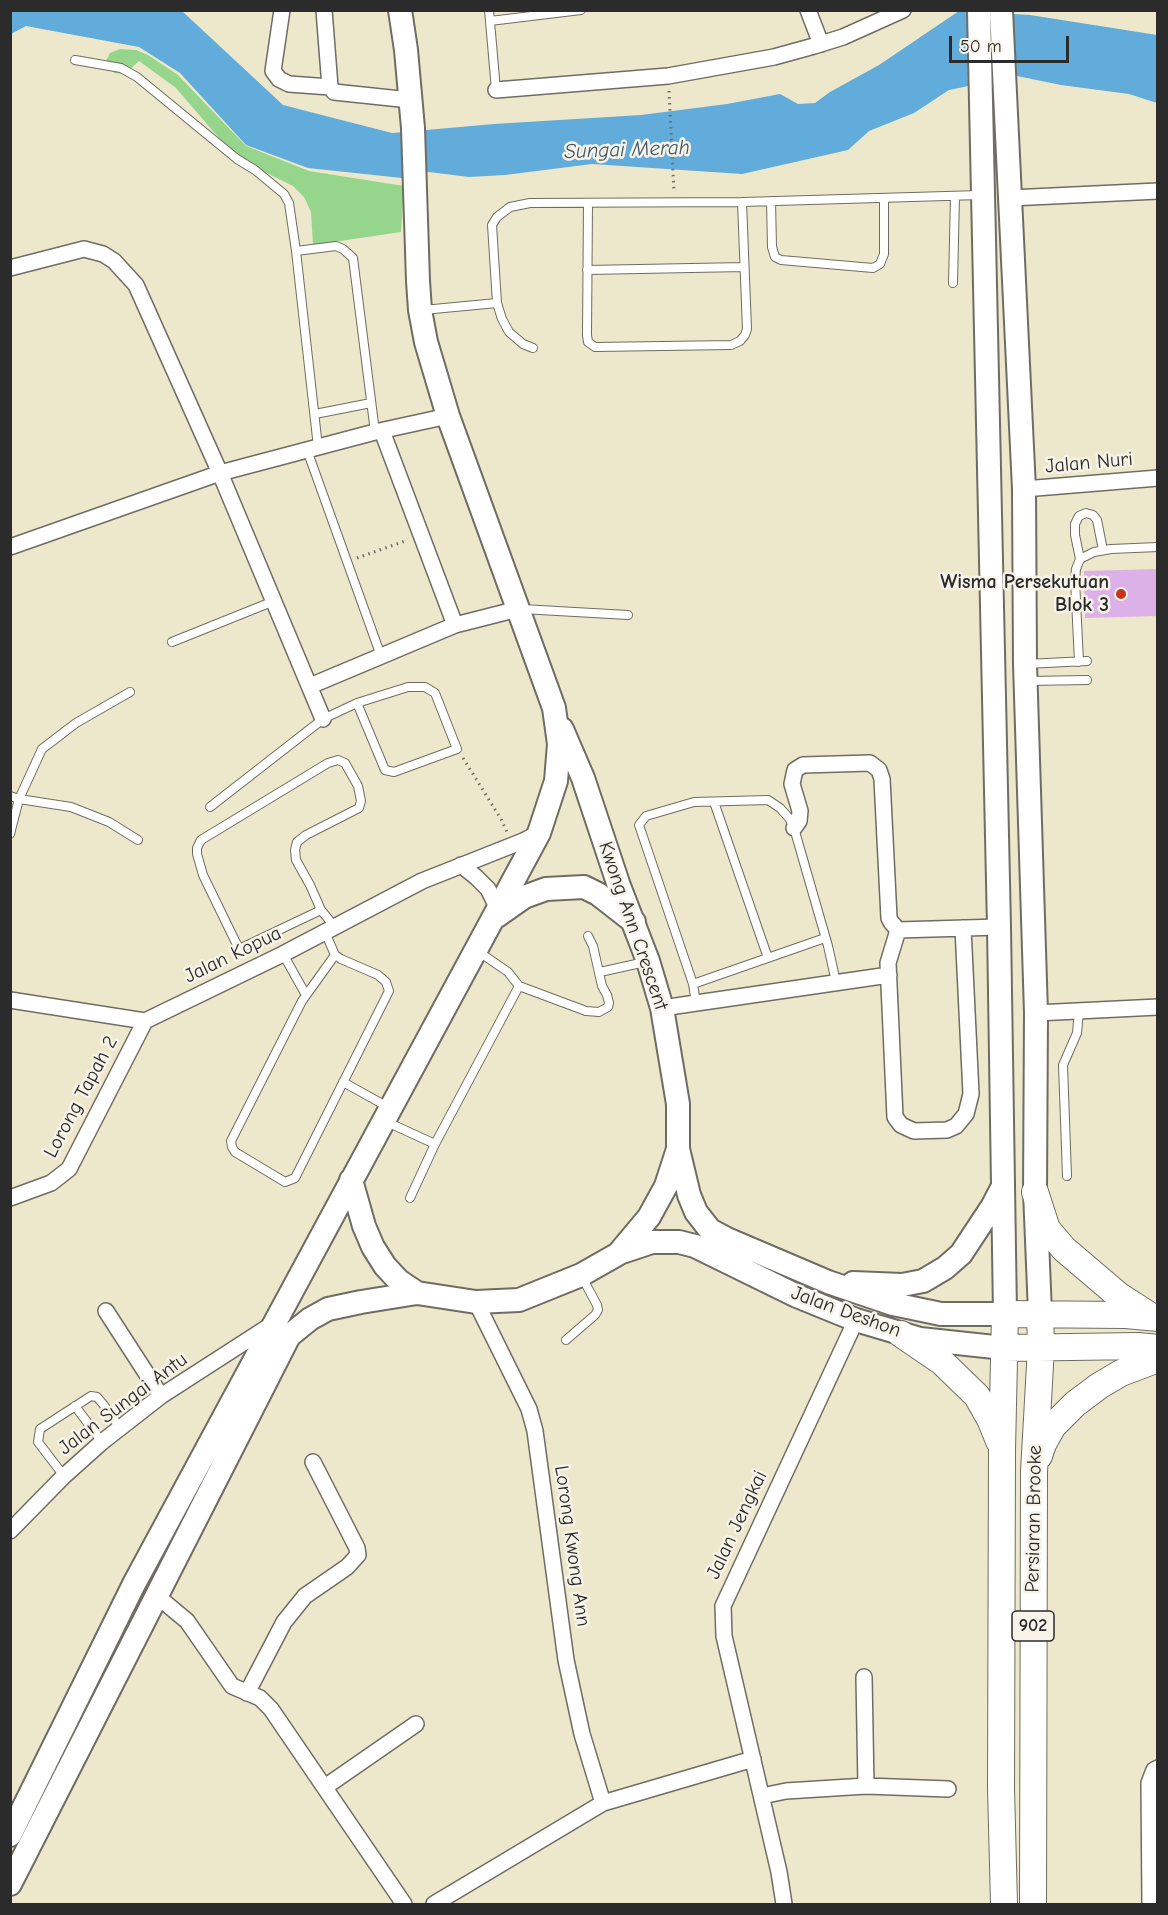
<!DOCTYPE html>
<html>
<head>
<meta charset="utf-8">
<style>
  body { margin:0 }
  #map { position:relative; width:1168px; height:1915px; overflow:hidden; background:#ede7cc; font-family:"Comic Neue",sans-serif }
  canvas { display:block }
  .frame { position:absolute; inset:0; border:12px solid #2b2b2b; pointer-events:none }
  .scale { position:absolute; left:949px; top:36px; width:120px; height:27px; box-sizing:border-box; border:3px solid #2b2b2b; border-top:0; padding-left:8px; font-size:18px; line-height:21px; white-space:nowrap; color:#2b2b2b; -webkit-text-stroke:4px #f7f3e8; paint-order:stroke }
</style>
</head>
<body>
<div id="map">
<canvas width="1168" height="1915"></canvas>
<div class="frame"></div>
<div class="scale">50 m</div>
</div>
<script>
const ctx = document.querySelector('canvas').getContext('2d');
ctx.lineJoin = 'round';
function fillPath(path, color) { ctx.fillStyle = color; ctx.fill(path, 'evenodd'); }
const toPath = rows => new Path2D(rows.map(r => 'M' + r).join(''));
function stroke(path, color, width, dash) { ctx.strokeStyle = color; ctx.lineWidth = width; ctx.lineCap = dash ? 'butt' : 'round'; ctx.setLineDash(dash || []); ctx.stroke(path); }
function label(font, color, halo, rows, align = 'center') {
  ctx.font = font + ' "Comic Neue",sans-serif'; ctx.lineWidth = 5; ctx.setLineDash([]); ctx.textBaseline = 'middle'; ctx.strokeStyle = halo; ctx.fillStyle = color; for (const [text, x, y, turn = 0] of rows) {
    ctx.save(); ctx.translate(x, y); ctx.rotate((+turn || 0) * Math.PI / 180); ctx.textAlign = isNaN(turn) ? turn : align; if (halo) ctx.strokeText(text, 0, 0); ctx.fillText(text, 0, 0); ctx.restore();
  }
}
fillPath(toPath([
  [120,49,136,50,148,55,178,75,246,146,309,171,404,186,401,232,313,245,311,212,304,197,293,186,257,168,231,152,176,88,139,61,125,74,114,73,105,63,110,53]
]), '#96d68c');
fillPath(toPath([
  [11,11,182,11,283,105,392,133,494,124,641,115,727,104,780,94,798,104,815,103,830,92,879,65,959,11,1030,15,1157,35,1157,103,1129,94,1061,85,1017,76,949,90,914,113,869,131,848,150,742,174,592,164,505,175,469,177,429,172,402,178,308,168,246,145,180,73,139,47,26,26,11,34]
]), '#61acda');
fillPath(toPath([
  [1158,569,1158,616,1085,618,1084,571]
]), '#dbb1e7');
const lane = toPath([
  [489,10,496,90],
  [490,21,581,10],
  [75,60,121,68,137,77,237,159,255,170,284,194,289,203,296,251,318,447],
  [771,201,772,247,775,257,781,260,873,268,880,264,884,254,884,198],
  [588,203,587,335,588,342,595,347,731,345,740,341,745,335,747,329,742,202],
  [296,251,336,246,343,249,353,258,375,432],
  [587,270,744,267],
  [953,283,955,196],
  [423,310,497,303],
  [533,348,523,344,509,332,502,319,497,303,492,225,497,217,510,207,530,203,742,202,980,195],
  [315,414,371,403],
  [307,450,381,656],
  [1080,559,1075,535,1075,524,1079,516,1086,513,1093,515,1097,520,1103,550],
  [522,609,628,615],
  [172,642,274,601],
  [1079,662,1075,580,1076,569,1080,559,1094,552,1111,549,1158,547],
  [1026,664,1087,661],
  [1029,681,1087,680],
  [10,796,19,799,71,807,109,822,138,840],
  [714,802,768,958],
  [210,807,323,719,357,703,408,687,425,687,435,693,457,749,394,772,385,770,357,703],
  [10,834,19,799,42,749,76,723,130,692],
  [321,910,239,949,203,875,197,854,197,848,201,840,328,763,338,760,345,763,358,786,361,801,359,808,306,835,297,842,295,850,296,860,310,885,321,910,334,926],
  [325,932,335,955,341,959,378,975,386,982,389,991,295,1178,285,1182,235,1152,232,1147,231,1141,302,1001,335,955],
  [283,954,306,995],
  [600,972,645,962],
  [693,984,825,938],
  [519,986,586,1011,599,1012,608,1007,609,1003,607,995,602,986,593,946,588,936],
  [696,1003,693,984,639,825,646,816,694,802,768,800,780,808,789,818,794,828,828,946,836,982],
  [343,1082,388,1107],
  [387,1122,435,1144],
  [1067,1176,1063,1065,1077,1033,1079,1011],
  [410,1198,435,1144,519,986,508,972,479,952],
  [566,1340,595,1315,598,1310,597,1305,582,1277],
  [75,1406,102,1442],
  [64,1476,38,1442,40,1429,91,1396,97,1397,103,1404,121,1429]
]);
const street = toPath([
  [282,10,273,71,279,79,289,84,330,87],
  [324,10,330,87,334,92,410,100],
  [808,10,821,44],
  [496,90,668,76,774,57,814,46,843,37,903,10],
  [1010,198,1158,191],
  [10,268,84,249,103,254,114,261,136,285,220,473,323,719],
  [382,431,455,625],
  [1024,489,1158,478],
  [10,547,220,473,375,432,448,416],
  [310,686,455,625,518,609],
  [794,828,799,821,800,811,792,784,795,770,803,765,870,763,879,770,882,779,889,918,891,922,898,930],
  [461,865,476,877,488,889,498,909],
  [898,930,888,963,895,1117,901,1125,914,1131,947,1130,956,1126,966,1114,971,1094,963,928],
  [898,930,999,927],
  [10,1000,145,1021,283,954,422,881,523,841,539,833],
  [662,1008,889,975],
  [1036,1013,1158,1007],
  [10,1198,51,1183,69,1169,145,1021],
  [476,1302,529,1409,535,1431,566,1660,582,1734,603,1803],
  [106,1311,161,1396],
  [10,1531,64,1476,102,1442,161,1396,271,1325],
  [157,1596,187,1621,232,1686,260,1698,271,1709,404,1904],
  [864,1677,866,1786],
  [247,1693,284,1622,305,1596,347,1567,358,1555,357,1548,313,1462],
  [325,1787,416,1724],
  [762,1796,786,1791,866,1786,948,1789],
  [434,1904,603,1803,753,1759],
  [784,1904,779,1872,724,1636,723,1606,856,1320],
  [1150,1904,1149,1783,1154,1770,1158,1768]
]);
const secondary = toPath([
  [1001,10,1024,489,1025,664,1036,1013,1035,1192,1040,1313],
  [497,916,524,897,546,889,584,887,598,894,634,922],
  [678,1149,689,1195,696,1212,710,1230,727,1239,828,1282,893,1304,941,1314,1005,1314,999,927,979,10],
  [351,1180,364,1226,373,1247,385,1266,399,1281,417,1293,476,1302,519,1300,581,1275,618,1254,649,1217,666,1186,678,1149,678,1104,662,1008,648,961,619,886,583,778,562,729],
  [619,1253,652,1242,679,1242,695,1246,797,1296,856,1320,920,1339,1004,1348],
  [853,1283,902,1285,923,1281,945,1268,961,1254,992,1207,1002,1188],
  [10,1835,134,1584,539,833,556,781,559,744,554,708,448,416,426,342,420,310,418,281,413,128,406,50,400,10],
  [10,1884,289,1336,310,1319,328,1309,361,1302,417,1293]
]);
const primary = toPath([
  [1035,1192,1047,1229,1064,1249,1118,1295,1149,1315],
  [901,1334,942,1362,977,1396,990,1419,999,1441],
  [1004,1348,1138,1346,1158,1348],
  [1039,1456,1043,1444,1053,1426,1075,1404,1099,1386,1121,1373,1158,1359],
  [1004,1904,1001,1788,1002,1450,1005,1314,1126,1315,1158,1318],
  [1033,1904,1034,1472,1041,1347,1040,1313]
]);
stroke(lane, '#6f6d63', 10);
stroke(street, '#6f6d63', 18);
stroke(secondary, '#6f6d63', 26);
stroke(primary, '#6f6d63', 28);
stroke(toPath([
  [669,91,674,192],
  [357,558,408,540],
  [463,758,501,819,507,832]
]), '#6f6d63', 3, [1.5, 4.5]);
stroke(lane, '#fff', 8);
stroke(street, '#fff', 15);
stroke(secondary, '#fff', 22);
stroke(primary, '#fff', 26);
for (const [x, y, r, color] of [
  [1121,594,6,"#c8321e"]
]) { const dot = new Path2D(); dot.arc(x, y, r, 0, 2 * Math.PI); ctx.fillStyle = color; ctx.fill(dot); stroke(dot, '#f7f3e8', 2); }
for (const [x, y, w] of [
  [1033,1626,42]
]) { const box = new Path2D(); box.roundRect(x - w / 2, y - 15, w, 30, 4.5); ctx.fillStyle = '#f7f3e8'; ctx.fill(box); stroke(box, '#2b2b2b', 1.5); }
label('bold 18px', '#2b2b2b', null, [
  ["902",1033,1626]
]);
label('20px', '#2b2b2b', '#f7f3e8', [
  ["Jalan Nuri",1089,463,-5],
  ["Kwong Ann Crescent",633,926,71],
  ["Jalan Kopua",233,955,-26],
  ["Lorong Tapah 2",81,1097,-62],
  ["Jalan Deshon",846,1312,20],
  ["Jalan Sungai Antu",123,1404,-37],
  ["Persiaran Brooke",1034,1519,-89],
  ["Jalan Jengkai",737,1525,-65],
  ["Lorong Kwong Ann",572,1546,82]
]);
label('bold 20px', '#2b2b2b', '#f7f3e8', [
  ["Wisma Persekutuan",1109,582],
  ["Blok 3",1109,605]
], 'right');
label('italic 21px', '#3e5868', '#f7f3e8', [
  ["Sungai Merah",627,150,-2]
]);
</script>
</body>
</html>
